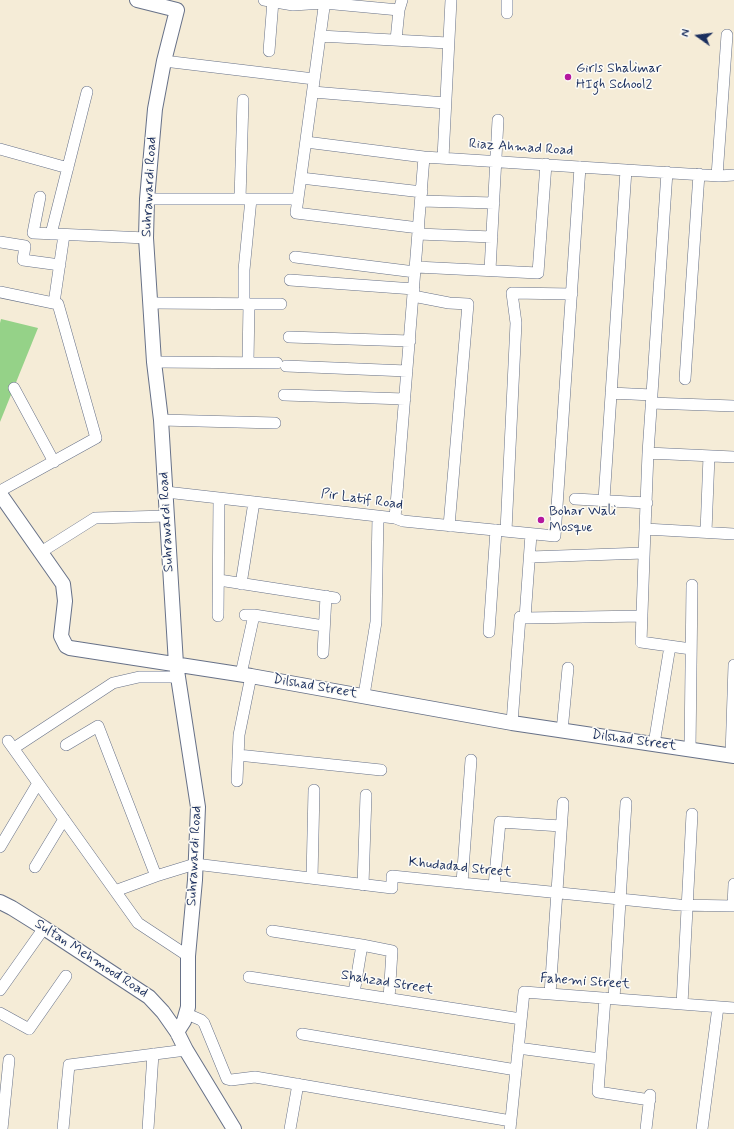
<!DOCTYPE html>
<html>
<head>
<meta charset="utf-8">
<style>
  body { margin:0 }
  #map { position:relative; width:734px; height:1129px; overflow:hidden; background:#f5ecd7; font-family:Mynerve,sans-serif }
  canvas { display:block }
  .north { position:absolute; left:678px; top:16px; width:40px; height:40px; -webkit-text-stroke:3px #fdfcf7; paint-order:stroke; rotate:284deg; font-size:11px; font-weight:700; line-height:16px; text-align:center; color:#1b2f5e }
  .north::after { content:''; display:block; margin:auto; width:14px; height:18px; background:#1b2f5e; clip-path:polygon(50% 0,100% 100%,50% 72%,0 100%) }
</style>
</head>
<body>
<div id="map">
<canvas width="734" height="1129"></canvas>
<div class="north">N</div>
</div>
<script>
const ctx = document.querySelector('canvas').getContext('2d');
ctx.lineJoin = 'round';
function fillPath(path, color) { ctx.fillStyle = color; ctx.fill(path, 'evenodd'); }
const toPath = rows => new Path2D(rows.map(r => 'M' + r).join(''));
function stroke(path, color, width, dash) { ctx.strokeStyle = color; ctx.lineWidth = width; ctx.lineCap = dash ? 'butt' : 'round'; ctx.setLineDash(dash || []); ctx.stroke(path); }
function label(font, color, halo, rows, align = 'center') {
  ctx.font = font + ' Mynerve,sans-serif'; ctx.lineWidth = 3; ctx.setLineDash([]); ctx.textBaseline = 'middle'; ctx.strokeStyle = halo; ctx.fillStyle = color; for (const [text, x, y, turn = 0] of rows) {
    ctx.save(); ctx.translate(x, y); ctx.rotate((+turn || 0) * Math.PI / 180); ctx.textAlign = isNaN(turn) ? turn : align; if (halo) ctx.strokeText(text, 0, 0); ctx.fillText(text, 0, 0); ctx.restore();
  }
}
fillPath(toPath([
  [1,319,38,328,0,422,0,323]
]), '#95d288');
const minor = toPath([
  [264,0,293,5,324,3,399,10],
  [325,0,296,213,419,228],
  [507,13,507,0],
  [320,36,448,43],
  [396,40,399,10,402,0],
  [269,51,273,1],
  [164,61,314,79],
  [313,92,445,103],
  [306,142,424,157,719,176,734,175],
  [0,149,68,168],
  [443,158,451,0],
  [667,172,648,453,645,529,734,534],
  [717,176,727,35],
  [301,178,422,192],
  [40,197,33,233,146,238],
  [147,199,297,199],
  [240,199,243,100],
  [421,201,494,203],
  [51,234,87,92],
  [418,234,492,237],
  [0,242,25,246,23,260,60,265],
  [295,257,415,272],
  [416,267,538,273,546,164],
  [490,270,498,120],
  [290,280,414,289],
  [0,292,58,304,96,438,0,491],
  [413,296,449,303,468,304,449,526],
  [54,303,64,235],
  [151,303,281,304],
  [244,304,244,270,251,199],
  [289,337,410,341],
  [154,362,277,363],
  [248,362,249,304],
  [286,366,407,371],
  [685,379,699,174],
  [14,388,54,462],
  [611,393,652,395],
  [284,395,405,399],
  [651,403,734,406],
  [161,420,275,423],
  [648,453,734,457],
  [166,492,395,518,403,521,555,536,580,167],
  [575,499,647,503],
  [604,500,626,170],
  [395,518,424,157],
  [645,529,641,642,691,649],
  [506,531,516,323,512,293,572,294],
  [706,532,709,456],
  [41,552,95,518,167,516],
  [530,557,644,553],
  [219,580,335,598],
  [241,584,254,502],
  [245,615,254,615,324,626],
  [218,616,219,498],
  [525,618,642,616],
  [489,632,496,530],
  [323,653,326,596],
  [241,674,254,615],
  [364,695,376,622,378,516],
  [512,723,520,617,525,618,531,534],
  [562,731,568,668],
  [8,741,138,923,188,956],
  [654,744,670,646],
  [66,745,98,726,156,876,115,891],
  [14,748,113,683,139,677,178,677],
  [690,750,692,585],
  [238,755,381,770],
  [731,756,734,665],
  [237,781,239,735,251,676],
  [0,847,38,783],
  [35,867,64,819],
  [156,876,195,864,392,888,392,876,679,905,734,906],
  [312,878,314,790],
  [462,883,471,760],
  [363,885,366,795],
  [494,886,500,822,561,826],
  [733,906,734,884],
  [272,931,362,945,354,993],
  [362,945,392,951,389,999],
  [249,977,521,1019],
  [0,990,44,928],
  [550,994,563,803],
  [605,998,598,1092,650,1100],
  [614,999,626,803],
  [682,1004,692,814],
  [0,1013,29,1029,66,976],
  [187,1014,201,1020,204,1023,227,1079,231,1080,255,1077,511,1121],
  [302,1034,516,1070],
  [518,1048,600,1059],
  [2,1129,9,1060],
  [63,1129,69,1065,186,1050],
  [148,1129,153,1054],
  [290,1129,298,1084],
  [510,1129,524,992,734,1008],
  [646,1129,650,1095],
  [702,1129,718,1007]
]);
const tertiary = toPath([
  [137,0,177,10,164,61,155,109,147,199,146,238,154,362,161,420,176,664,198,807,195,880,188,956,188,1007,184,1021,177,1032],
  [0,494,63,584,65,601,61,636,66,646,70,648,251,676,512,723,734,756],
  [0,902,12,908,44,928,149,997,163,1012,177,1032,186,1050,234,1129]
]);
stroke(minor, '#677188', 12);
stroke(tertiary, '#677188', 16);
stroke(minor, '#fff', 11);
stroke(tertiary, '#fff', 14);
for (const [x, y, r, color] of [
  [568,77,4,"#b5179e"],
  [541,520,4,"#b5179e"]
]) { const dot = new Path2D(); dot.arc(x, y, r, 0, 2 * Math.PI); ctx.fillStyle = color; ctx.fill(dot); stroke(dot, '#fdfcf7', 1.5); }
label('14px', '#1b2f5e', '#fdfcf7', [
  ["Girls Shalimar",576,69],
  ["HIgh School2",576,85],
  ["Bohar Wali",549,512],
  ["Mosque",549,528]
], 'left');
label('14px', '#1b2f5e', '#fdfcf7', [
  ["Riaz Ahmad Road",521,148,4],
  ["Suhrawardi Road",150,187,-87],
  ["Pir Latif Road",362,500,8],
  ["Suhrawardi Road",167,522,-93],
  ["Dilshad Street",315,687,10],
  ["Dilshad Street",634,741,8],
  ["Suhrawardi Road",195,856,-87],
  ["Khudadad Street",460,868,6],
  ["Sultan Mehmood Road",91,959,33],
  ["Fahemi Street",585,982,4],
  ["Shahzad Street",387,983,9]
]);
</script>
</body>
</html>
